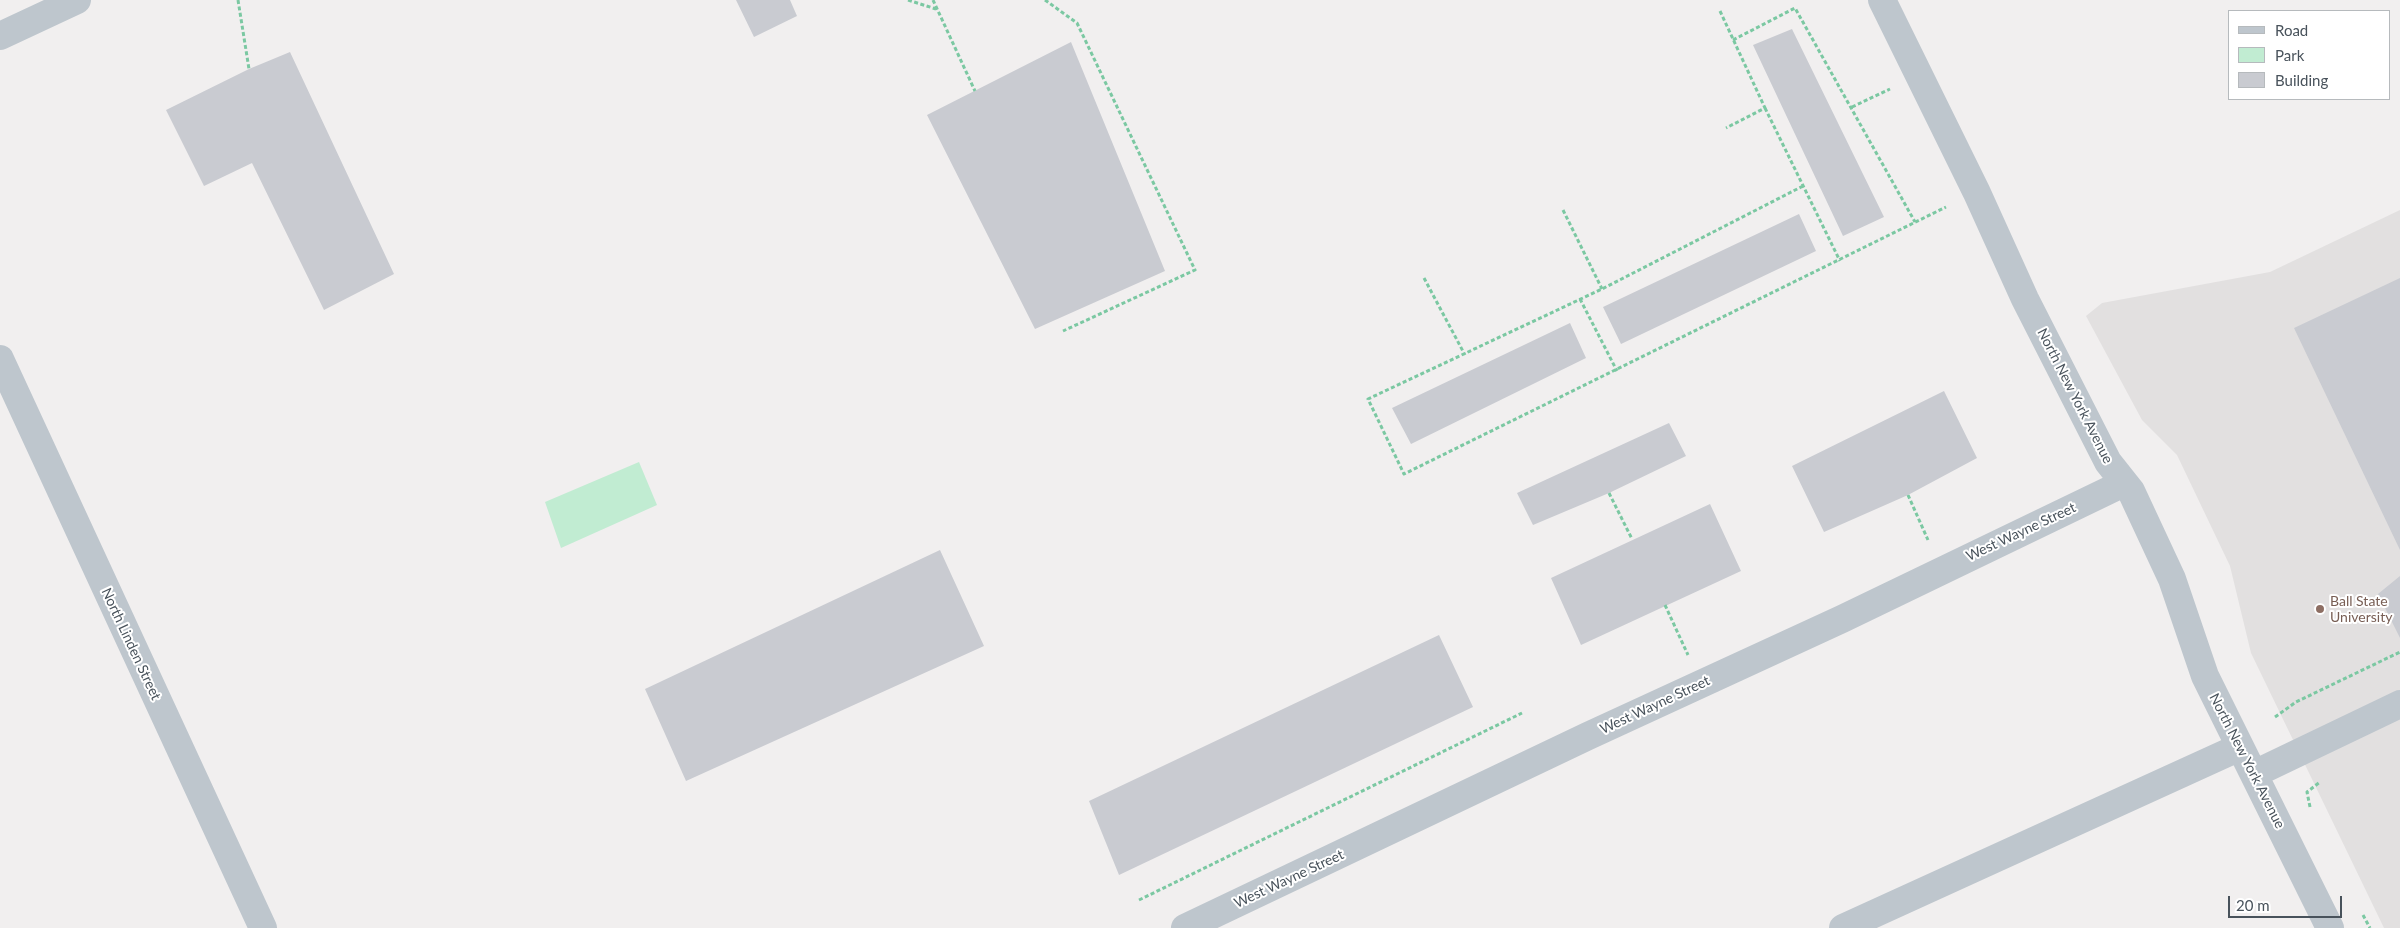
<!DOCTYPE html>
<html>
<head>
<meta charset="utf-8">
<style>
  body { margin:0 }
  #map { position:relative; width:2400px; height:928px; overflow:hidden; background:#f1efef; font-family:Lato,sans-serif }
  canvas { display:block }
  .legend { position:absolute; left:2228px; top:10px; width:162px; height:90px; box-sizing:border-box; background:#fff; border:1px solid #b6babd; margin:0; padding:6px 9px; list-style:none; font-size:15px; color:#48525b }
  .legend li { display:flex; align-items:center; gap:10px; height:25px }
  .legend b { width:25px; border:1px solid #b6babd }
  .scale { position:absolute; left:2228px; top:896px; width:114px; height:22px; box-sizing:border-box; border:2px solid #48525b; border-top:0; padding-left:6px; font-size:15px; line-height:18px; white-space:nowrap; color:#48525b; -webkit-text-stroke:4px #fff; paint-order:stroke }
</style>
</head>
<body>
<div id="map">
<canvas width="2400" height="928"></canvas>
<ul class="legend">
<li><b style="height:6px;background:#bec6cd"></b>Road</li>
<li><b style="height:14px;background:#c1ecd2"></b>Park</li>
<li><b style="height:14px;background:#c9cbd1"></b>Building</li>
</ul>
<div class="scale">20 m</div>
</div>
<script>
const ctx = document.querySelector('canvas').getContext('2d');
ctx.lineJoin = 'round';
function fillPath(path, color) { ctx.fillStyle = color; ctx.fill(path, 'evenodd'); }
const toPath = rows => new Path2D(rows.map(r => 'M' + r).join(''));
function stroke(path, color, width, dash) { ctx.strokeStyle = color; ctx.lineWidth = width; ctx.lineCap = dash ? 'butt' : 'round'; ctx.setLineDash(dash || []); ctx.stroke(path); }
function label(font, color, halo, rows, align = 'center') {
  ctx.font = font + ' Lato,sans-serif'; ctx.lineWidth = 4; ctx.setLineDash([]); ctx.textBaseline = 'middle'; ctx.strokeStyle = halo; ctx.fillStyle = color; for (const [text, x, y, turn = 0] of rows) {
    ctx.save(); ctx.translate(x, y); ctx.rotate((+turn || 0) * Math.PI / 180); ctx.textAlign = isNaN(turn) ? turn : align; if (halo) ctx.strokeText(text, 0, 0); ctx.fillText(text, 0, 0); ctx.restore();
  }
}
fillPath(toPath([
  [2400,210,2400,928,2384,928,2251,653,2230,566,2177,455,2142,420,2086,316,2102,303,2270,272]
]), '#e2e0e0');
fillPath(toPath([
  [639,462,657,505,561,548,545,502]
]), '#c1ecd2');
fillPath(toPath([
  [736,0,790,0,797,16,754,37],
  [1792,29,1884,217,1843,236,1753,45],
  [1071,42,1165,271,1035,329,927,115],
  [290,52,394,274,324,310,252,163,204,186,166,110,249,69],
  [1799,214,1816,251,1621,344,1603,307],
  [2400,278,2400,550,2294,328],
  [1570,323,1586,358,1411,444,1392,408],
  [1944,391,1977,458,1908,495,1824,532,1792,466],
  [1669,423,1686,456,1609,493,1533,525,1517,493],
  [1710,504,1741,571,1581,645,1551,578],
  [940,550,984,646,686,781,645,689],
  [2400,576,2400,638,2378,594],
  [1439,635,1473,707,1119,875,1089,801]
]), '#c9cbd1');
stroke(toPath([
  [238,0,249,69],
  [908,0,936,9],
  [933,0,975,91],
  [1045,0,1077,23,1195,270,1063,331],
  [1720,11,1765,108,1726,128],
  [1733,40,1795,8,1915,222],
  [1852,107,1890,89],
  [1765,108,1840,261],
  [1803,186,1602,289,1368,399,1404,474,1946,207],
  [1563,210,1602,289],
  [1424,278,1465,355],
  [1580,299,1617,371],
  [1609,493,1632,539],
  [1908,495,1928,540],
  [1665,605,1688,655],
  [2275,717,2296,702,2400,652],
  [2310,807,2307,792,2320,782],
  [1139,900,1522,713],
  [2363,915,2370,928]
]), '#7bc8a2', 3, [4, 2.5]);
stroke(toPath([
  [1882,0,1977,193,2025,299,2108,462,2131,491,2172,579,2205,676,2330,928],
  [0,36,77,0],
  [0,359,263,928],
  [2254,774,2400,704],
  [1185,928,1588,736,1842,619,2124,483],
  [1843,928,2240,747]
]), '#bec6cd', 28);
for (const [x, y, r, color] of [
  [2320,609,5,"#8d6e63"]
]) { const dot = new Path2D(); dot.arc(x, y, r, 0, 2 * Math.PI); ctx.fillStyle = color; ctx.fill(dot); stroke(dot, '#fff', 2); }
label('14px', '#48525b', '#fff', [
  ["North New York Avenue",2075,396,63],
  ["West Wayne Street",2021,532,-25],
  ["North Linden Street",131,644,65],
  ["West Wayne Street",1655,705,-25],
  ["North New York Avenue",2247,761,63],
  ["West Wayne Street",1289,879,-25]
]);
label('14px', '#785e54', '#fff', [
  ["Ball State",2330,601],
  ["University",2330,617]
], 'left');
</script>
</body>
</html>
